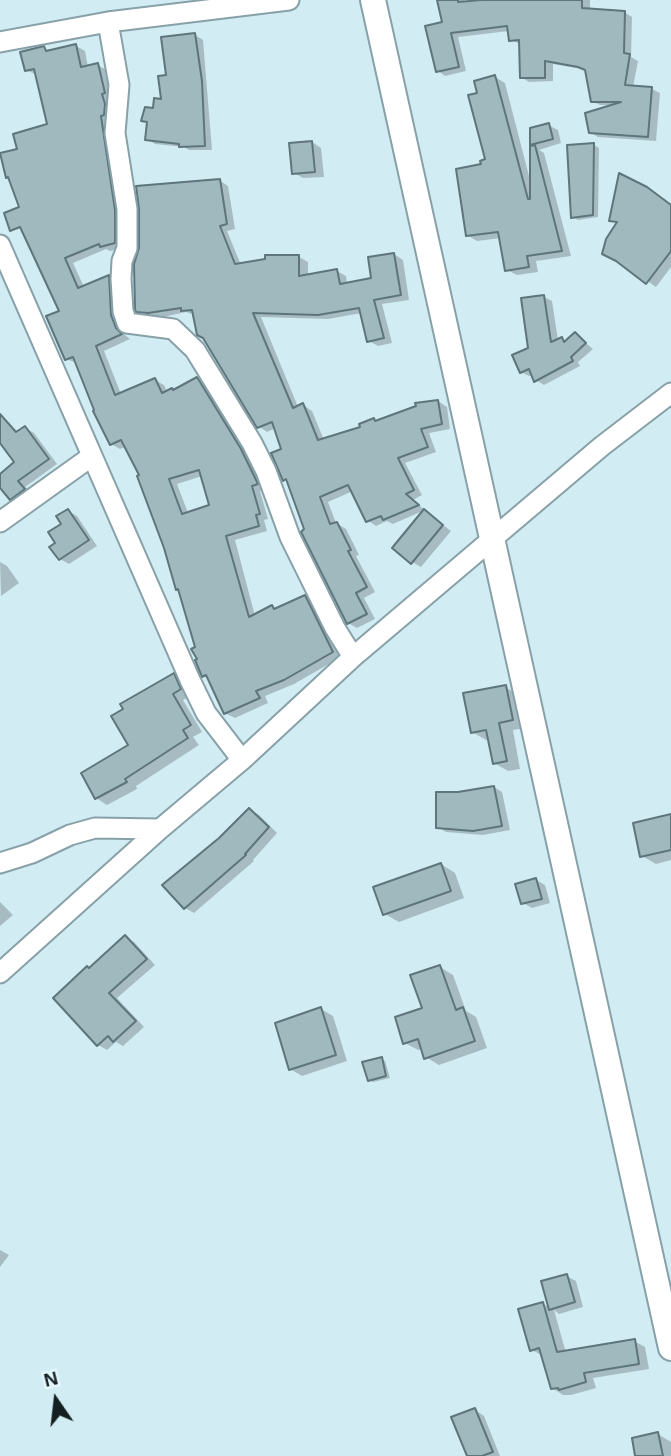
<!DOCTYPE html>
<html>
<head>
<meta charset="utf-8">
<style>
  body { margin:0 }
  #map { position:relative; width:671px; height:1456px; overflow:hidden; background:#d1ecf3; font-family:Arial,sans-serif }
  canvas { display:block }
  .north { position:absolute; left:21px; top:1365px; width:70px; height:70px; -webkit-text-stroke:5px #e3f8fe; paint-order:stroke; rotate:346deg; font-size:19px; font-weight:700; line-height:28px; text-align:center; color:#151f21 }
  .north::after { content:''; display:block; margin:auto; width:24px; height:32px; background:#151f21; clip-path:polygon(50% 0,100% 100%,50% 72%,0 100%) }
</style>
</head>
<body>
<div id="map">
<canvas width="671" height="1456"></canvas>
<div class="north">N</div>
</div>
<script>
const ctx = document.querySelector('canvas').getContext('2d');
ctx.lineJoin = 'round';
function fillPath(path, color) { ctx.fillStyle = color; ctx.fill(path, 'evenodd'); }
const toPath = rows => new Path2D(rows.map(r => 'M' + r).join(''));
function stroke(path, color, width, dash) { ctx.strokeStyle = color; ctx.lineWidth = width; ctx.lineCap = dash ? 'butt' : 'round'; ctx.setLineDash(dash || []); ctx.stroke(path); }
fillPath(toPath([
  [438,0,464,0,465,4,498,0,590,0,590,10,624,12,632,17,631,57,638,61,633,87,652,89,660,93,656,141,598,137,590,132,613,105,600,105,592,101,587,70,553,64,553,81,529,82,521,77,521,44,510,40,509,31,458,37,466,71,445,76,438,71,444,24],
  [195,35,203,40,212,150,189,150,184,147,155,144,147,139,149,123,143,120,163,101],
  [76,46,85,51,88,67,97,65,107,70,113,98,123,248,110,251,106,249,73,263,84,287,109,277,118,282,120,321,125,335,130,339,104,351,121,394,155,380,164,385,167,392,175,391,197,379,207,385,250,456,266,489,260,491,268,519,264,520,267,531,235,540,255,616,272,607,276,610,305,597,314,602,341,657,294,684,265,696,268,703,235,718,225,713,210,679,203,676,197,648,141,476,127,446,120,449,111,444,77,363,66,359,61,312,19,150,49,125,37,75,26,70,44,48,50,52],
  [202,476,211,506,188,513,177,484],
  [495,77,505,83,530,180,532,147,537,147,532,144,548,125,558,130,561,143,539,150,544,153,571,256,536,261,538,272,517,275,507,270,501,238,477,241,467,235,483,166,487,161,479,94],
  [312,142,321,148,324,177,303,178,294,173],
  [594,145,599,148,598,217,578,220,573,217,569,147],
  [219,180,228,186,235,229,227,231,241,265,299,257,308,262,308,276,337,271,346,276,347,284,373,280,394,254,403,260,409,300,382,304,392,343,378,346,369,341,362,313,328,319,261,317,298,407,303,405,312,411,324,440,438,401,447,407,450,429,429,433,436,452,405,463,422,495,413,500,425,510,393,524,387,521,376,526,367,520,353,491,328,502,336,523,346,529,359,555,356,556,375,592,364,598,375,619,357,628,348,623,306,529,290,483,284,479,283,450,276,428,267,432,258,426,205,338,195,315,186,312,159,318,147,316,138,311],
  [671,206,671,267,656,287,619,261,618,223,611,220],
  [544,297,552,301,558,340,562,339,567,342,575,334,593,349,578,362,580,366,544,385,536,380,533,375,529,376,521,372,530,349],
  [4,421,18,432,25,428,34,433,57,464,25,487,33,494,20,503,11,498,0,486,0,476,16,462,0,440,0,424],
  [68,511,77,516,97,546,69,564,60,559,58,543],
  [425,511,451,531,421,567,412,562],
  [0,562,7,566,19,583,1,596],
  [174,675,185,681,191,696,183,700,202,732,193,737,199,745,136,786,137,789,107,805,96,798],
  [505,687,519,695,526,728,513,730,520,769,508,771,494,763,490,739,486,740,472,732],
  [494,787,502,792,510,830,483,835,446,832,438,827,459,794],
  [250,810,259,815,277,833,253,860,254,861,194,913,185,908,220,840],
  [671,815,671,860,656,864,642,856],
  [441,864,455,873,464,898,399,922,385,914],
  [536,880,545,885,550,903,532,908,523,903],
  [0,902,13,915,0,926],
  [126,937,134,942,155,965,117,998,144,1027,123,1046,116,1042,107,1050,98,1045,90,969],
  [440,967,453,975,466,1011,476,1017,487,1048,439,1065,426,1057,423,1049,418,1050,405,1043,424,1009],
  [321,1009,333,1016,347,1061,302,1076,290,1069],
  [381,1059,385,1061,390,1078,373,1082,369,1080],
  [0,1250,9,1255,0,1267],
  [566,1276,576,1281,583,1307,559,1314,554,1310,566,1353,634,1341,645,1347,649,1369,593,1378,596,1388,571,1395,563,1395,552,1388,543,1356,532,1350,543,1304,550,1308],
  [475,1410,484,1416,500,1456,468,1456],
  [658,1434,671,1442,671,1456,637,1456]
]), '#0003');
const building = toPath([
  [437,0,458,0,458,2,481,0,582,0,582,8,625,11,624,53,630,54,625,85,652,87,648,137,589,133,585,113,621,102,591,102,585,70,578,67,545,61,545,78,520,78,519,40,509,41,507,26,451,33,459,67,436,72,425,26,442,22,437,0],
  [195,33,202,81,205,146,179,147,179,144,145,140,147,122,141,121,145,107,153,108,154,98,161,99,158,76,166,75,161,37,195,33],
  [76,44,81,67,98,63,105,93,102,94,105,104,104,115,101,116,115,210,115,243,100,247,99,244,65,258,78,288,109,275,111,315,116,328,122,334,96,346,115,395,155,378,162,393,172,388,173,390,197,377,241,449,258,484,252,486,260,514,256,515,259,526,226,536,249,617,272,605,274,609,305,595,333,652,284,680,256,691,260,698,224,714,206,675,202,677,195,660,197,659,191,649,195,647,178,589,176,590,164,548,137,476,139,475,121,440,110,445,93,411,94,410,73,357,65,360,46,316,59,311,20,227,10,231,4,213,19,207,8,177,6,178,0,153,17,149,13,134,47,124,34,69,25,71,20,52,44,46,46,51,76,44],
  [199,470,209,505,182,514,169,479,199,470],
  [495,75,528,199,530,199,530,146,535,145,562,251,527,256,529,267,505,271,498,232,466,236,456,169,481,164,480,161,485,159,468,95,477,93,474,81,495,75],
  [549,123,553,139,530,145,530,128,549,123],
  [312,141,315,172,292,174,289,143,312,141],
  [594,143,593,215,571,218,567,145,594,143],
  [619,173,647,187,671,205,671,251,646,284,616,261,602,254,606,239,617,222,609,221,619,173],
  [220,179,227,224,220,226,235,264,265,259,265,255,299,255,299,276,337,269,340,284,371,278,368,257,394,253,401,295,374,300,384,338,367,342,359,308,318,315,253,313,293,408,303,403,318,440,360,427,359,424,374,418,375,421,416,406,415,403,438,400,442,424,421,429,428,447,398,458,414,490,406,494,419,505,383,520,381,516,366,522,348,485,320,497,330,524,337,522,351,550,348,551,367,587,356,593,367,614,347,624,301,532,304,529,286,479,283,481,271,453,281,449,272,422,257,428,203,338,197,335,192,310,181,311,181,308,148,313,136,312,135,309,134,264,139,248,139,209,136,186,220,179],
  [544,295,551,342,562,337,564,342,575,332,586,343,571,357,573,361,534,382,529,369,520,373,512,355,528,348,521,298,544,295],
  [0,414,16,432,25,426,49,459,18,481,25,489,10,500,0,488,0,474,14,462,0,443,0,414],
  [68,509,89,540,59,560,49,547,55,543,48,532,61,524,56,516,68,509],
  [424,509,443,525,411,564,392,548,424,509],
  [174,673,181,689,173,694,191,725,183,730,188,738,125,779,127,782,95,799,81,773,128,745,111,716,123,709,120,704,174,673],
  [506,685,513,720,499,723,507,761,493,764,486,730,471,733,463,693,506,685],
  [494,786,502,826,473,831,436,828,436,792,458,792,494,786],
  [249,808,269,827,245,854,246,855,184,909,162,885,219,838,249,808],
  [671,814,671,850,640,857,633,823,671,814],
  [441,863,451,891,383,915,373,887,441,863],
  [536,878,542,899,521,904,515,884,536,878],
  [125,935,147,959,109,993,136,1021,113,1042,108,1036,97,1046,53,998,87,966,89,968,125,935],
  [440,965,456,1010,463,1007,475,1041,424,1059,418,1039,403,1044,395,1017,422,1008,410,975,440,965],
  [321,1007,336,1055,289,1070,275,1023,321,1007],
  [382,1057,386,1076,368,1081,362,1062,382,1057],
  [567,1274,575,1302,549,1310,541,1281,567,1274],
  [543,1302,557,1352,635,1339,639,1364,584,1373,586,1382,559,1390,558,1388,551,1389,539,1348,530,1351,518,1309,543,1302],
  [475,1408,493,1452,482,1456,467,1456,451,1417,475,1408],
  [658,1432,663,1456,635,1456,632,1438,658,1432]
]);
fillPath(building, '#9fb9bf');
stroke(building, '#5d757b', 2);
const minor = toPath([
  [108,22,119,85,115,133,127,209,127,248,122,261,121,279,123,311,127,323,173,329,195,350,252,443,266,471,290,537,335,628,353,657],
  [0,42,108,22,289,0],
  [0,245,190,680,206,713,242,760],
  [0,522,92,456],
  [0,863,32,853,70,835,95,828,160,829],
  [0,973,160,829,242,760,353,657,602,446,671,393]
]);
const tertiary = toPath([
  [373,0,671,1348]
]);
stroke(minor, '#88a1a8', 23);
stroke(tertiary, '#88a1a8', 28);
stroke(minor, '#fff', 19);
stroke(tertiary, '#fff', 24);
</script>
</body>
</html>
